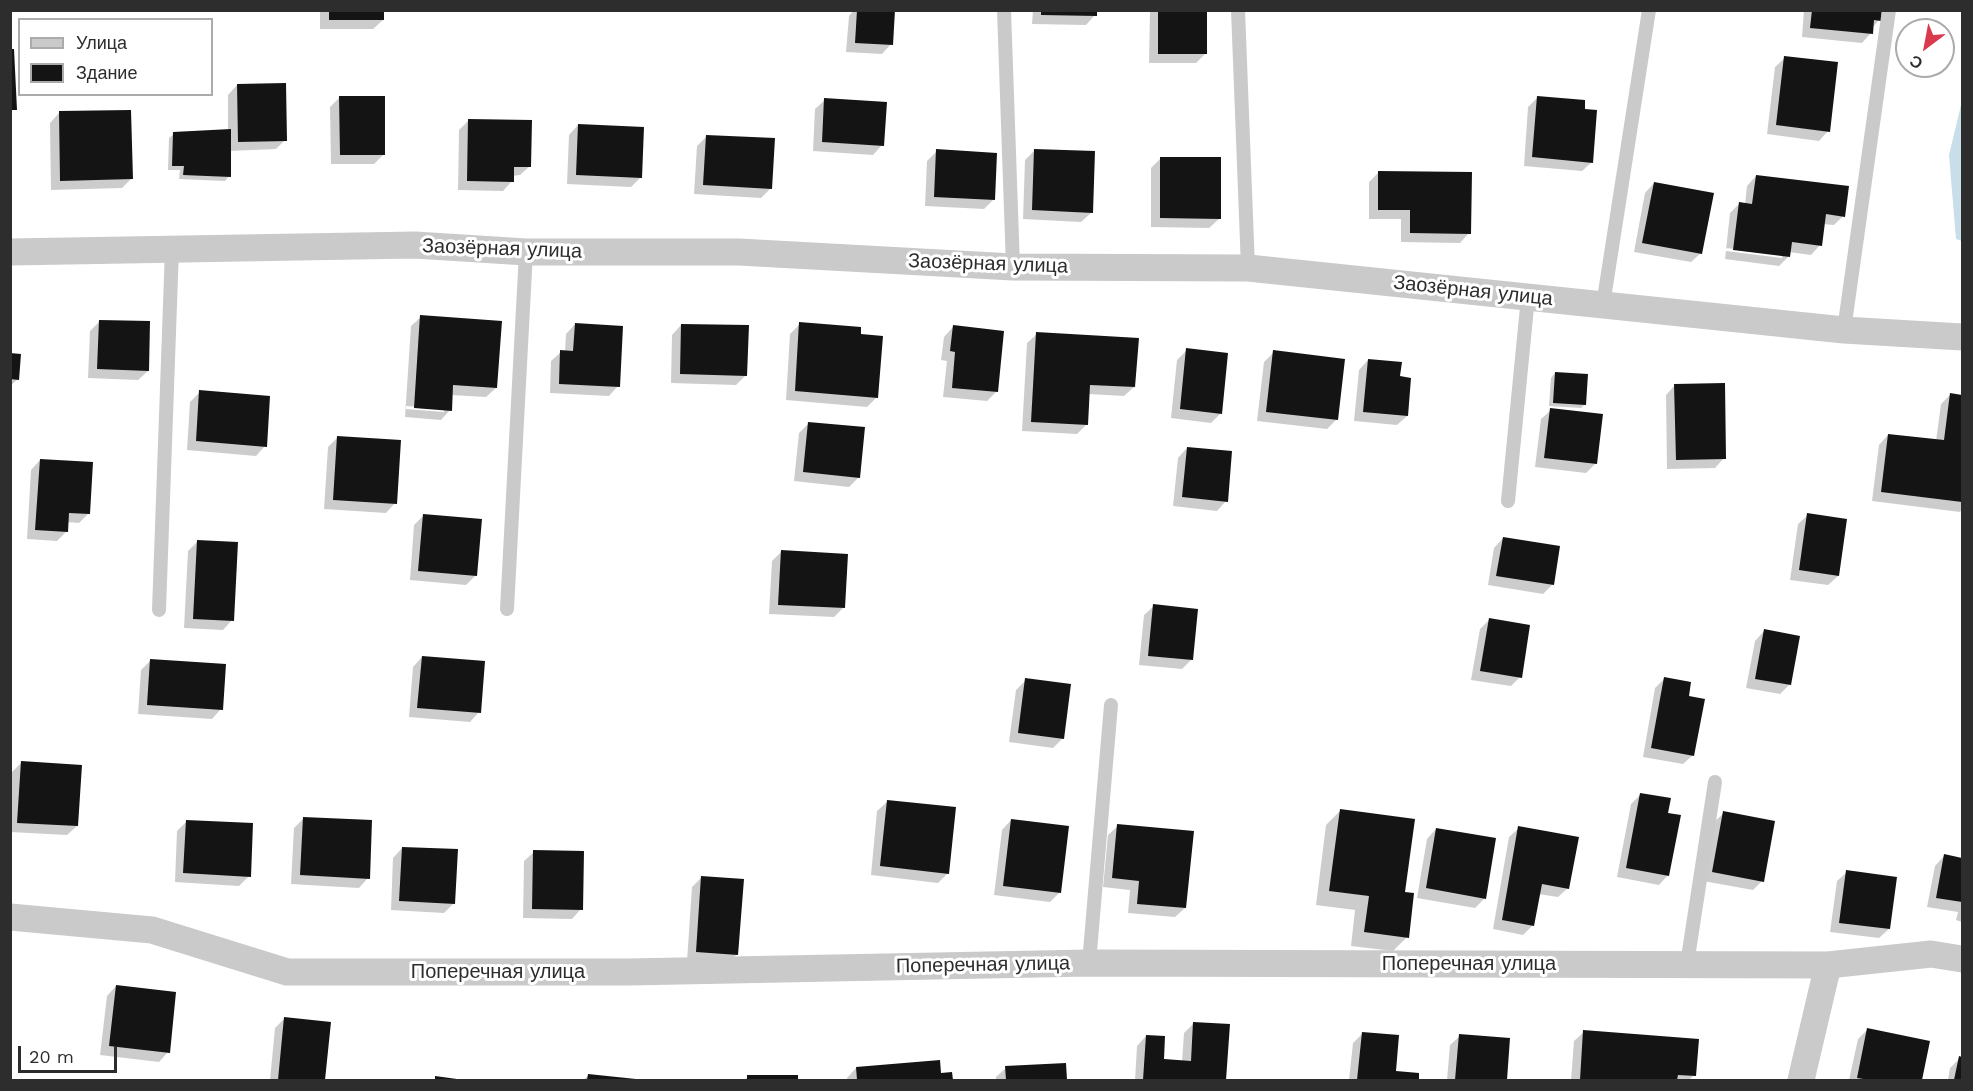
<!DOCTYPE html>
<html>
<head>
<meta charset="utf-8">
<style>
  body { margin:0 }
  #map { position:relative; width:1973px; height:1091px; overflow:hidden; background:#fff; font-family:"Work Sans",sans-serif }
  canvas { display:block }
  .frame { position:absolute; inset:0; border:12px solid #2d2d2d; pointer-events:none }
  .legend { position:absolute; left:18px; top:18px; width:195px; height:78px; box-sizing:border-box; background:#fff; border:2px solid #ababab; margin:0; padding:8px 10px; list-style:none; font-size:18px; color:#2d2d2d }
  .legend li { display:flex; align-items:center; gap:12px; height:30px }
  .legend b { width:30px; border:2px solid #ababab }
  .north { position:absolute; left:1895px; top:18px; width:60px; height:60px; box-sizing:border-box; background:#fff; border:2px solid #ababab; border-radius:50%; rotate:212deg; font-size:16px; font-weight:700; line-height:24px; text-align:center; color:#2d2d2d }
  .north::after { content:''; display:block; margin:auto; width:21px; height:27px; background:#d93a4d; clip-path:polygon(50% 0,100% 100%,50% 72%,0 100%) }
  .scale { position:absolute; left:18px; top:1046px; width:99px; height:27px; box-sizing:border-box; border:3px solid #2d2d2d; border-top:0; padding-left:8px; font-size:18px; line-height:21px; white-space:nowrap; color:#2d2d2d; -webkit-text-stroke:4px #fff; paint-order:stroke }
</style>
</head>
<body>
<div id="map">
<canvas width="1973" height="1091"></canvas>
<div class="frame"></div>
<ul class="legend">
<li><b style="height:8px;background:#cacaca"></b>Улица</li>
<li><b style="height:16px;background:#141414"></b>Здание</li>
</ul>
<div class="north">С</div>
<div class="scale">20 m</div>
</div>
<script>
const ctx = document.querySelector('canvas').getContext('2d');
ctx.lineJoin = 'round';
function fillPath(path, color) { ctx.fillStyle = color; ctx.fill(path, 'evenodd'); }
const toPath = rows => new Path2D(rows.map(r => 'M' + r).join(''));
function stroke(path, color, width, dash) { ctx.strokeStyle = color; ctx.lineWidth = width; ctx.lineCap = dash ? 'butt' : 'round'; ctx.setLineDash(dash || []); ctx.stroke(path); }
function label(font, color, halo, rows, align = 'center') {
  ctx.font = font + ' "Work Sans",sans-serif'; ctx.lineWidth = 6; ctx.setLineDash([]); ctx.textBaseline = 'middle'; ctx.strokeStyle = halo; ctx.fillStyle = color; for (const [text, x, y, turn = 0] of rows) {
    ctx.save(); ctx.translate(x, y); ctx.rotate((+turn || 0) * Math.PI / 180); ctx.textAlign = isNaN(turn) ? turn : align; if (halo) ctx.strokeText(text, 0, 0); ctx.fillText(text, 0, 0); ctx.restore();
  }
}
fillPath(toPath([
  [1962,101,1962,241,1956,239,1949,155]
]), '#c8dee9');
fillPath(toPath([
  [320,10,383,10,383,20,373,29,320,29],
  [854,10,893,10,891,44,882,54,846,52,849,16],
  [1033,10,1095,10,1095,15,1086,25,1032,24],
  [1150,10,1206,10,1206,53,1196,63,1149,63],
  [1804,10,1880,10,1879,20,1872,28,1871,33,1862,43,1802,37],
  [1785,58,1828,131,1819,141,1767,134,1775,67],
  [237,85,285,140,276,149,229,151,229,176,225,181,179,179,180,170,168,170,169,138,174,134,228,131,228,95],
  [1538,97,1592,162,1582,171,1524,166,1528,107],
  [339,98,384,154,374,164,331,164,330,107],
  [825,100,882,145,873,155,813,151,815,109],
  [59,113,131,179,122,188,51,190,50,123],
  [468,121,530,166,520,175,512,176,512,181,503,191,458,190,459,130],
  [578,125,641,177,631,187,567,184,569,135],
  [706,137,771,188,761,198,694,194,697,146],
  [1035,150,1091,213,1081,222,1023,219,1025,160],
  [937,151,993,200,984,209,925,206,927,161],
  [1161,158,1219,219,1209,228,1151,227,1151,168],
  [1379,172,1469,233,1460,243,1401,242,1401,219,1369,219,1369,182],
  [1756,176,1843,216,1834,225,1823,224,1820,245,1811,255,1789,252,1788,257,1779,266,1725,259,1730,213,1740,203,1745,204,1747,186],
  [1726,248,1782,255,1782,258,1726,251],
  [1654,183,1701,253,1691,262,1634,252,1645,193],
  [421,317,496,388,486,397,451,395,450,410,441,420,405,417,411,326],
  [406,406,444,409,444,412,406,409],
  [99,322,148,371,138,380,88,378,90,331],
  [575,324,618,386,609,396,550,393,551,361,561,352,565,352,566,334],
  [800,324,877,397,867,407,786,400,790,334],
  [681,325,746,375,736,385,671,383,672,335],
  [953,327,996,392,987,401,943,397,947,361,941,360,944,337],
  [1037,334,1134,387,1124,396,1088,394,1087,424,1077,434,1022,431,1027,343],
  [1187,350,1220,414,1211,423,1171,418,1177,360],
  [1274,352,1337,419,1327,429,1257,421,1264,362],
  [10,355,18,379,10,386],
  [1368,360,1398,378,1407,416,1397,425,1354,421,1359,370],
  [1555,373,1585,404,1581,408,1549,406,1551,378],
  [1675,385,1724,458,1715,468,1667,469,1666,395],
  [200,392,265,446,256,456,187,450,190,402],
  [1950,395,1962,396,1962,509,1960,512,1872,501,1879,445,1888,435,1936,441,1941,404],
  [1551,410,1596,463,1586,473,1535,467,1541,419],
  [809,423,859,477,849,487,794,481,799,433],
  [337,438,395,503,386,513,324,509,328,447],
  [1187,448,1226,501,1217,511,1173,506,1178,458],
  [40,460,89,513,79,523,67,522,66,532,57,541,27,539,31,470],
  [424,515,476,575,466,585,410,580,414,525],
  [1808,515,1838,576,1828,585,1790,580,1798,524],
  [1503,538,1553,584,1543,594,1488,585,1494,548],
  [198,541,232,620,223,630,184,628,188,551],
  [781,552,844,607,834,617,769,614,772,561],
  [1154,606,1191,660,1182,669,1139,665,1144,615],
  [1489,620,1520,677,1511,686,1471,680,1480,629],
  [1764,631,1790,684,1780,694,1746,688,1755,641],
  [422,657,479,712,470,722,409,717,413,667],
  [150,661,221,709,212,719,138,714,141,670],
  [1665,678,1687,697,1693,755,1683,764,1643,757,1655,688],
  [1026,680,1063,738,1053,748,1009,742,1016,690],
  [21,763,77,826,67,835,10,832,12,772],
  [1641,794,1666,814,1668,875,1659,885,1617,877,1631,804],
  [887,802,948,873,938,883,871,875,877,811],
  [1340,811,1404,893,1407,937,1393,951,1351,946,1355,910,1316,905,1326,825],
  [1724,813,1762,881,1753,890,1703,881,1714,822],
  [303,819,368,878,359,888,291,884,294,828],
  [1011,820,1060,892,1050,902,994,895,1002,830],
  [187,821,249,876,239,886,175,882,177,831],
  [1118,826,1185,908,1175,917,1128,913,1130,890,1103,887,1108,835],
  [1519,828,1568,888,1558,897,1538,894,1533,925,1523,935,1493,929,1509,837],
  [1436,829,1485,898,1475,908,1417,898,1427,839],
  [402,848,454,903,444,913,391,910,393,858],
  [534,852,581,909,572,919,523,918,524,861],
  [1944,856,1962,859,1962,922,1956,920,1958,912,1927,907,1935,866],
  [1847,872,1889,929,1879,938,1830,932,1837,881],
  [702,877,737,954,727,964,687,961,692,887],
  [116,986,168,1052,159,1062,100,1055,107,996],
  [285,1018,330,1024,324,1080,270,1080,275,1028],
  [1194,1023,1228,1025,1225,1080,1135,1080,1137,1046,1146,1036,1163,1060,1182,1062,1184,1033],
  [1867,1030,1928,1042,1921,1080,1849,1080,1858,1039],
  [1584,1032,1694,1075,1689,1080,1571,1080,1574,1041],
  [1362,1034,1394,1072,1418,1074,1417,1080,1349,1080,1353,1043],
  [1460,1036,1509,1040,1505,1080,1447,1080,1450,1045],
  [1960,1058,1962,1059,1962,1080,1948,1080,1950,1068],
  [1064,1064,1065,1080,996,1080,996,1077,1006,1068],
  [856,1068,940,1074,951,1073,951,1080,847,1080,847,1078],
  [588,1076,637,1080,583,1080],
  [748,1077,796,1077,796,1080,744,1080]
]), '#0003');
fillPath(toPath([
  [329,10,384,10,384,20,329,20],
  [857,10,895,10,893,45,855,43],
  [1041,10,1097,10,1097,16,1041,15],
  [1158,10,1207,10,1207,54,1158,54],
  [1812,10,1882,10,1881,21,1874,20,1873,34,1810,28],
  [10,49,14,49,17,110,10,110],
  [1784,56,1838,62,1830,132,1776,125],
  [286,83,287,141,238,142,237,84],
  [339,96,385,96,385,155,340,155],
  [1537,96,1585,100,1585,109,1597,110,1593,163,1532,157],
  [824,98,887,102,884,146,822,142],
  [131,110,133,179,60,181,59,111],
  [468,119,532,120,531,167,514,167,514,182,467,181],
  [578,124,644,127,642,178,576,175],
  [231,129,231,177,183,175,184,166,172,166,173,132],
  [706,135,775,138,772,189,703,185],
  [936,149,997,153,995,200,934,197],
  [1034,149,1095,151,1093,213,1032,210],
  [1160,157,1221,157,1221,219,1160,218],
  [1378,171,1472,172,1471,234,1410,233,1410,210,1378,210],
  [1756,175,1849,186,1845,217,1826,214,1822,246,1792,242,1790,257,1733,250,1739,202,1752,204],
  [1654,182,1714,193,1702,254,1642,243],
  [420,315,502,321,497,388,453,385,452,411,414,408],
  [99,320,150,321,149,371,97,369],
  [799,322,861,327,861,334,883,336,878,398,795,391],
  [575,323,623,326,620,387,559,384,560,350,573,351],
  [681,324,749,325,747,376,680,374],
  [953,325,1004,331,998,392,952,388,955,352,950,351],
  [1036,332,1139,338,1135,387,1090,385,1088,425,1031,422],
  [1186,348,1228,353,1222,414,1180,409],
  [1273,350,1345,359,1338,420,1266,412],
  [10,353,21,354,19,380,10,379],
  [1368,359,1402,362,1400,376,1411,378,1408,416,1363,412],
  [1555,372,1588,374,1586,405,1553,403],
  [1725,383,1726,459,1676,460,1674,384],
  [199,390,270,396,267,447,196,441],
  [1950,393,1962,395,1962,502,1881,492,1888,434,1944,440],
  [1550,408,1603,414,1597,464,1544,458],
  [808,422,865,427,860,478,803,472],
  [337,436,401,440,397,504,333,500],
  [1187,447,1232,451,1228,502,1182,497],
  [40,459,93,462,90,514,69,513,68,532,35,530],
  [1807,513,1847,519,1839,576,1799,570],
  [423,514,482,519,477,576,418,571],
  [1503,537,1560,546,1554,585,1496,576],
  [197,540,238,542,234,621,193,619],
  [781,550,848,554,845,608,778,605],
  [1153,604,1198,609,1193,660,1148,656],
  [1489,618,1530,625,1522,678,1480,671],
  [1764,629,1800,636,1791,685,1755,679],
  [422,656,485,661,481,713,417,708],
  [150,659,226,664,223,710,147,705],
  [1664,677,1691,682,1689,696,1705,699,1694,756,1651,748],
  [1025,678,1071,684,1064,739,1018,733],
  [21,761,82,765,78,826,17,823],
  [1640,793,1671,798,1668,813,1681,815,1669,876,1626,868],
  [887,800,956,807,949,874,880,866],
  [1340,809,1415,819,1405,892,1414,893,1409,938,1364,932,1369,896,1329,891],
  [1723,811,1775,821,1764,882,1712,872],
  [303,817,372,820,370,879,300,875],
  [1011,819,1069,826,1061,893,1003,886],
  [186,820,253,823,251,877,183,873],
  [1117,824,1194,831,1186,908,1137,904,1139,881,1112,878],
  [1518,826,1579,837,1569,889,1542,884,1534,926,1502,920],
  [1436,828,1496,838,1486,899,1426,888],
  [402,847,458,849,455,904,399,901],
  [533,850,584,851,583,910,532,909],
  [1944,854,1962,858,1962,902,1936,898],
  [1846,870,1897,877,1890,929,1839,923],
  [701,876,744,879,738,955,696,952],
  [116,985,176,992,170,1053,109,1046],
  [284,1017,331,1022,325,1080,278,1080],
  [1193,1022,1230,1024,1226,1080,1143,1080,1146,1035,1165,1036,1164,1059,1191,1061],
  [1867,1028,1930,1041,1922,1080,1870,1080,1857,1078],
  [1583,1030,1699,1039,1696,1076,1678,1075,1677,1080,1580,1080],
  [1362,1032,1399,1035,1396,1071,1419,1073,1419,1080,1357,1080],
  [1459,1034,1510,1038,1507,1080,1455,1080],
  [1959,1056,1962,1057,1962,1080,1954,1080],
  [940,1060,941,1073,952,1072,953,1080,857,1080,856,1067],
  [1066,1063,1067,1080,1006,1080,1005,1066],
  [588,1074,636,1079,636,1080,587,1080],
  [747,1075,798,1075,798,1080,747,1080],
  [435,1076,457,1079,457,1080,435,1080]
]), '#141414');
stroke(toPath([
  [1004,10,1013,267],
  [1238,10,1248,268],
  [1603,305,1649,10],
  [1844,330,1889,10],
  [1508,501,1528,297],
  [507,609,526,252],
  [159,610,172,249],
  [1089,963,1111,705],
  [1687,964,1715,782]
]), '#cacaca', 14);
stroke(toPath([
  [10,252,415,245,526,252,739,252,1013,267,1248,268,1844,330,1962,337],
  [10,917,152,930,287,972,629,972,1089,963,1828,965,1931,954,1962,959],
  [1801,1080,1828,965]
]), '#cacaca', 27);
label('20px', '#2d2d2d', '#fff', [
  ["Заозёрная улица",502,249,2],
  ["Заозёрная улица",988,264,2],
  ["Заозёрная улица",1473,291,6],
  ["Поперечная улица",1469,964],
  ["Поперечная улица",983,965,-1],
  ["Поперечная улица",498,972]
]);
</script>
</body>
</html>
